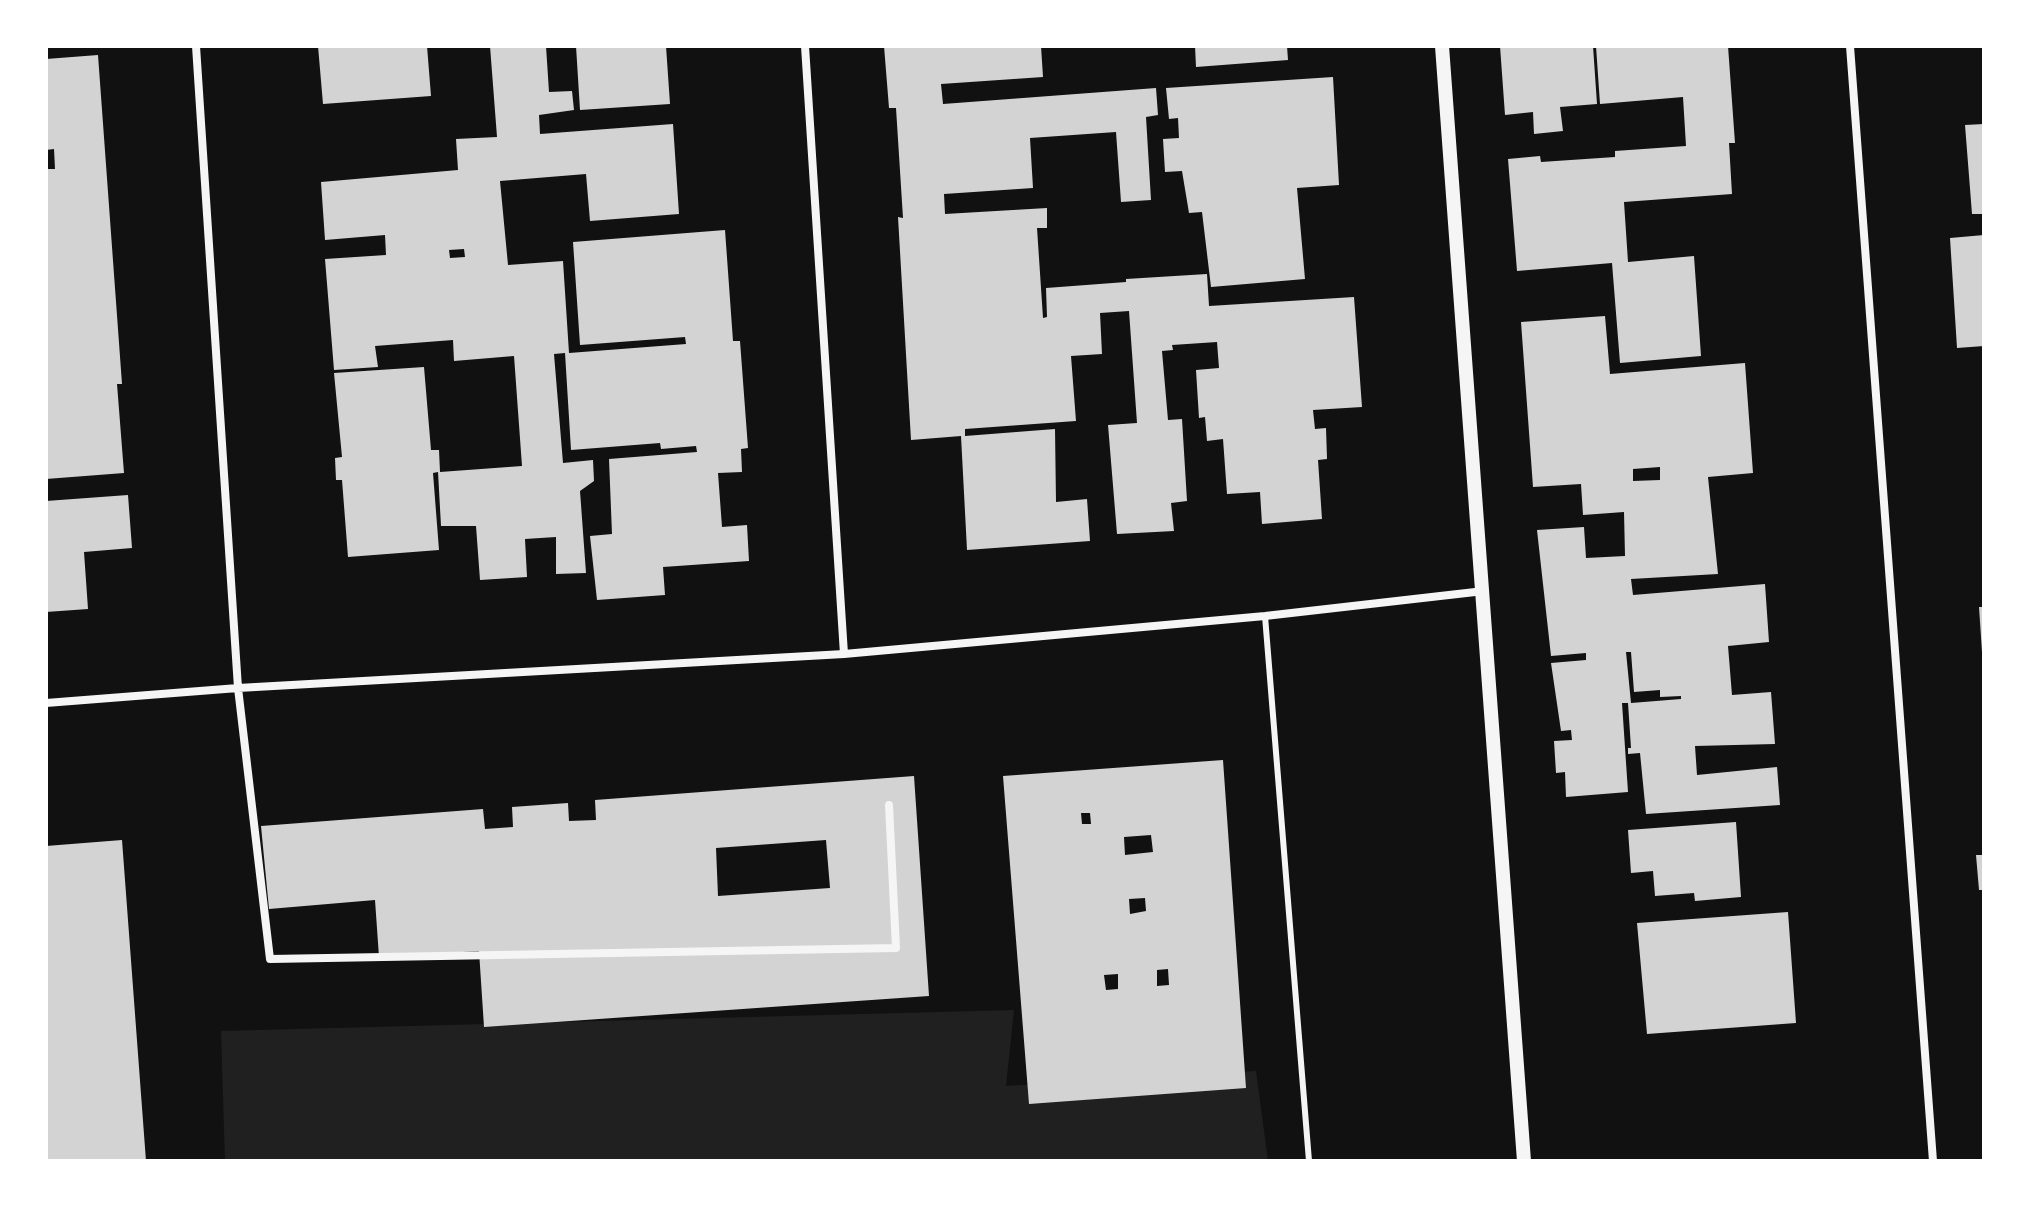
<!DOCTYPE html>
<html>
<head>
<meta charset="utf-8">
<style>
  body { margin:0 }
  #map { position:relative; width:2030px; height:1207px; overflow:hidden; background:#111; font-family:Signika,sans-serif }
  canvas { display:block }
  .frame { position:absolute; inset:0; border:48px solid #fff; pointer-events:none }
</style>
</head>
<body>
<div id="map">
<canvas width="2030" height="1207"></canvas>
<div class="frame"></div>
</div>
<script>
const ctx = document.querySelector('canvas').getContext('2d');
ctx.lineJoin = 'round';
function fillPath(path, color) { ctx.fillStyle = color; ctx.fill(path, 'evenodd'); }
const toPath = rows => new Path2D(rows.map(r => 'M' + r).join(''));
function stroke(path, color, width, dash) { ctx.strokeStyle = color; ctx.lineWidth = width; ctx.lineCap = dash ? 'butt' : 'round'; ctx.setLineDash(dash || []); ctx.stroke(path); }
fillPath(toPath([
  [1014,1010,1006,1086,1256,1071,1268,1161,225,1161,221,1031]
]), '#202020');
fillPath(toPath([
  [318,46,427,46,431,96,323,104],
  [490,46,546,46,549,92,572,91,574,110,539,115,540,134,673,124,679,214,590,221,586,174,500,181,508,265,563,261,569,353,686,344,685,337,580,345,573,242,725,230,733,341,740,341,748,448,741,449,742,472,718,473,722,527,747,525,749,561,663,567,665,595,597,600,590,536,612,534,609,459,697,452,696,446,661,449,660,443,571,450,565,353,554,354,563,463,593,460,594,481,580,491,586,573,556,574,556,537,525,539,527,577,480,580,476,526,441,526,438,472,433,473,439,550,348,557,342,480,336,480,335,458,342,457,334,373,424,367,431,450,439,450,440,472,522,466,514,356,454,361,453,340,375,346,378,367,334,370,325,259,386,255,385,235,325,240,321,182,458,170,456,139,497,137],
  [464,249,465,257,450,258,449,250],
  [576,46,666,46,670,104,580,110],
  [884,46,1041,46,1043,77,941,84,943,104,1156,88,1158,115,1146,117,1151,200,1121,202,1116,132,1030,138,1033,188,944,194,945,214,1047,208,1047,228,1037,228,1043,318,1047,317,1046,288,1126,282,1126,279,1207,274,1209,306,1354,297,1362,407,1313,410,1315,429,1326,428,1327,459,1318,460,1322,519,1262,524,1260,492,1227,494,1223,439,1207,441,1205,417,1199,418,1196,370,1219,368,1217,342,1172,345,1173,350,1162,351,1168,420,1182,419,1187,501,1171,503,1174,531,1117,534,1108,425,1137,423,1129,311,1100,313,1102,354,1071,356,1076,421,965,429,965,436,1055,429,1056,502,1087,499,1090,541,967,550,961,436,911,440,898,217,903,218,896,108,889,108],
  [1195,46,1287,46,1288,60,1196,67],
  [1500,46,1593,46,1597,104,1560,107,1563,131,1534,134,1533,112,1505,115],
  [1596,46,1728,46,1735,143,1729,143,1732,194,1624,202,1628,262,1694,256,1701,356,1620,363,1612,263,1517,271,1508,159,1540,156,1541,162,1615,157,1615,151,1686,146,1683,97,1600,104],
  [98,55,122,384,117,384,124,473,46,479,46,169,55,169,54,149,46,150,46,59],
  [1333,77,1339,185,1297,188,1305,279,1211,287,1202,212,1189,213,1182,171,1165,172,1163,139,1179,138,1178,118,1169,119,1166,88],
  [1984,124,1984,214,1972,214,1965,125],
  [1984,235,1984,346,1957,348,1950,238],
  [1605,316,1610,374,1745,363,1753,473,1708,477,1718,574,1631,579,1633,595,1765,584,1769,642,1728,646,1732,695,1771,692,1775,744,1695,746,1697,775,1777,767,1780,805,1646,814,1640,753,1628,754,1628,748,1631,748,1628,703,1622,703,1628,792,1566,797,1565,772,1556,773,1554,741,1572,740,1571,730,1561,731,1551,663,1586,660,1586,653,1551,656,1537,530,1584,527,1586,558,1625,556,1624,512,1583,515,1581,484,1533,487,1521,322],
  [1660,467,1660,480,1633,481,1633,469],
  [1626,652,1631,652,1634,692,1660,690,1660,697,1681,696,1681,699,1631,703],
  [128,495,132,548,84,552,88,609,46,612,46,501],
  [1979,607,1984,607,1984,651,1982,652],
  [1223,760,1246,1088,1029,1104,1003,776],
  [1081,813,1090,813,1091,824,1082,824],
  [1151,835,1153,852,1125,855,1124,837],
  [1145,898,1146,911,1130,914,1129,899],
  [1168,969,1169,985,1157,986,1157,970],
  [1118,974,1118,989,1106,990,1104,975],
  [914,776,929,996,484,1027,479,951,379,957,375,900,269,909,261,826,483,809,485,829,513,827,512,807,568,803,569,821,596,820,595,800],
  [826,840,830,888,718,896,716,848],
  [1736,822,1741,897,1695,901,1694,893,1655,896,1653,871,1631,873,1628,830],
  [122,840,146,1161,46,1161,46,846],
  [1976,855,1984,855,1984,890,1979,890],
  [1788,912,1796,1023,1647,1034,1637,923]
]), '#d3d3d3');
stroke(toPath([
  [1265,616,1309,1161]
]), '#f5f5f5', 6);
stroke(toPath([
  [196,46,238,688,270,959,896,948,889,805],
  [805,46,844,654],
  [1850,46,1933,1161],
  [46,703,238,688,844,654,1265,616,1484,591]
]), '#f5f5f5', 8);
stroke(toPath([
  [1442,46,1524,1161]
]), '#f5f5f5', 14);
</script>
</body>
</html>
